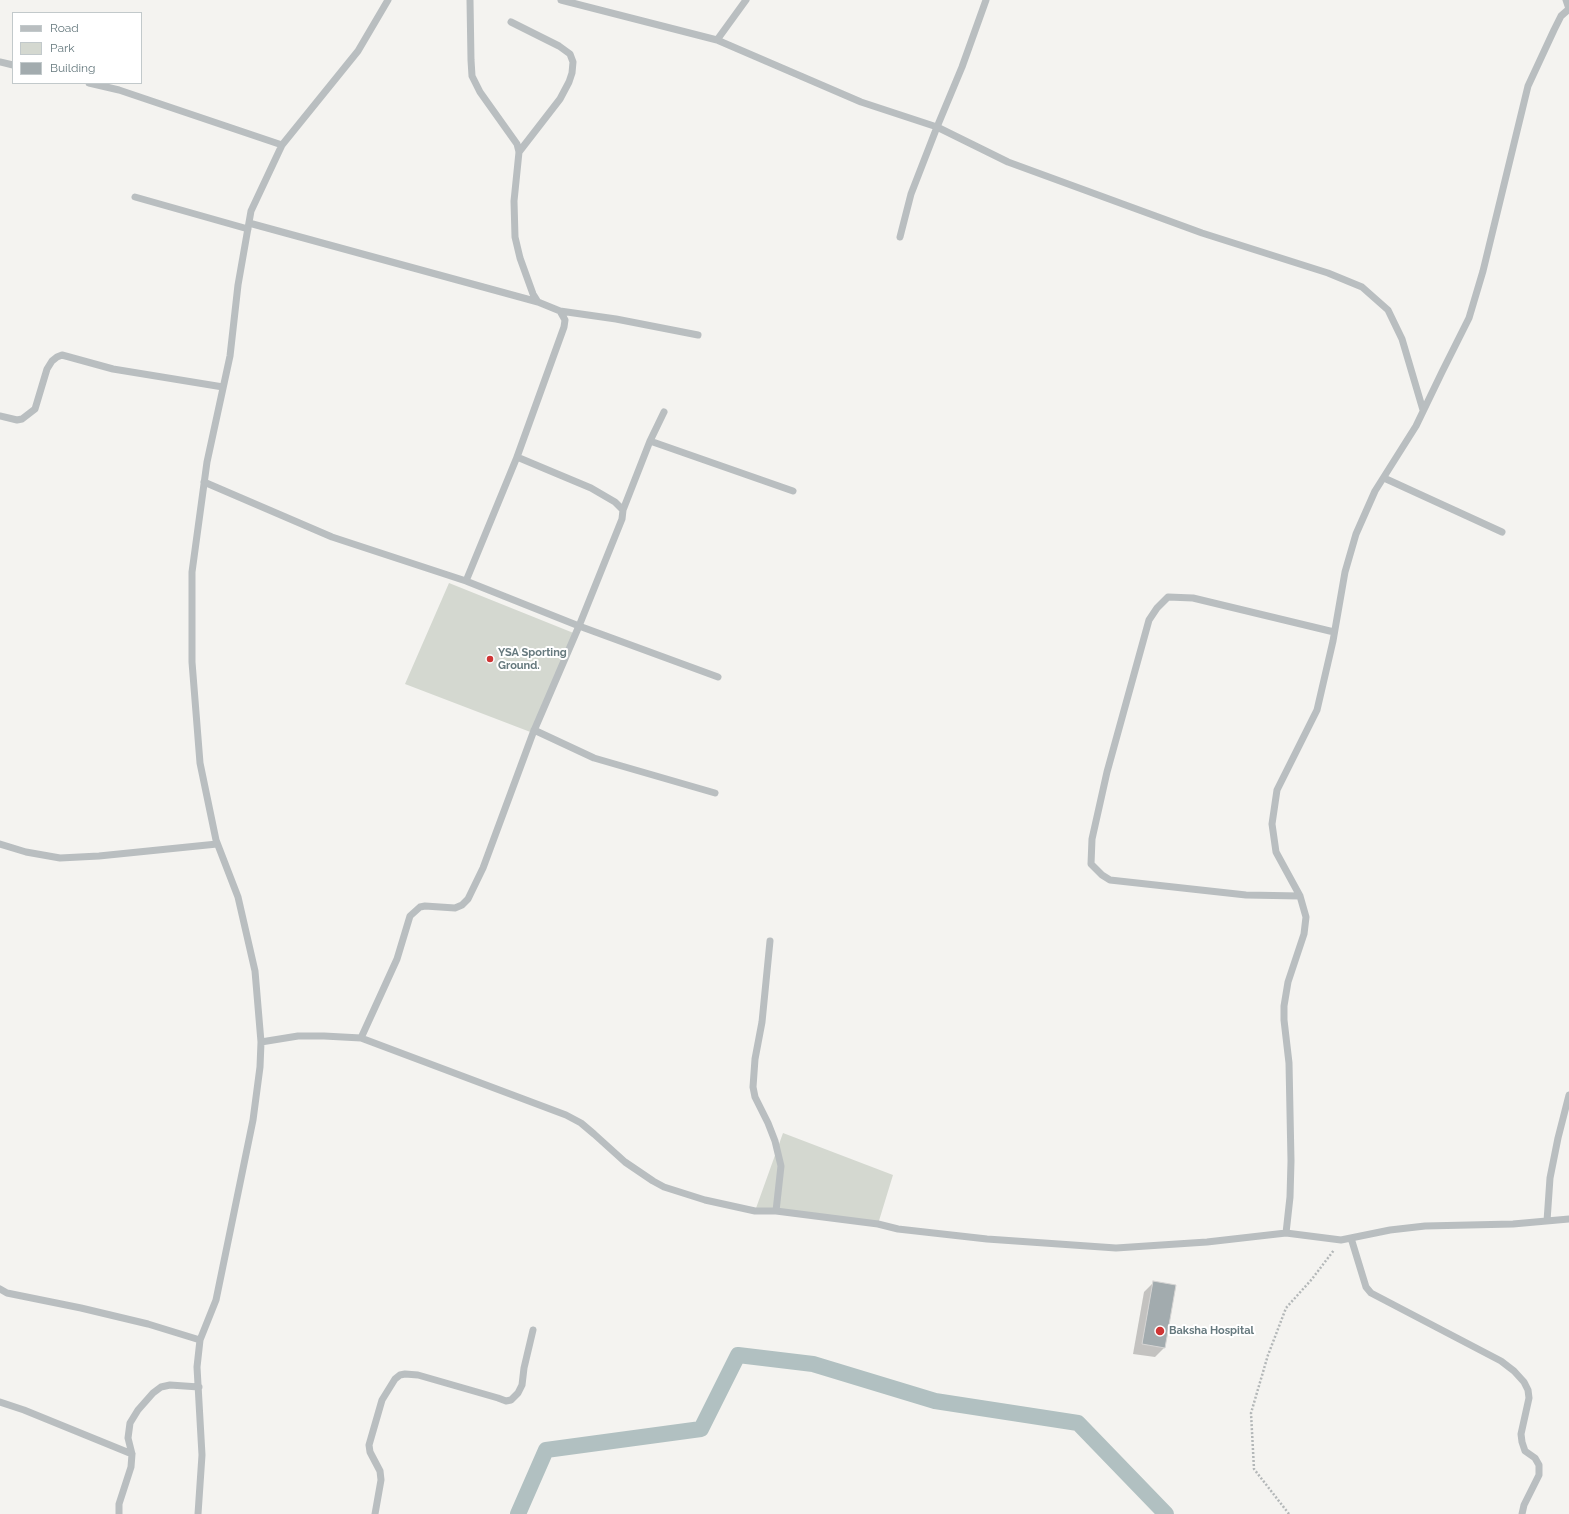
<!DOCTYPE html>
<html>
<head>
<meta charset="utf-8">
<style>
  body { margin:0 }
  #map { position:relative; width:1569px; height:1514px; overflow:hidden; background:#f4f3f0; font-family:Raleway,sans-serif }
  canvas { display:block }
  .legend { position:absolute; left:12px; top:12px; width:130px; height:72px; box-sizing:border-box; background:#fff; border:1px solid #c2c9cb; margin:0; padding:5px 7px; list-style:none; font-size:12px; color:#66797e }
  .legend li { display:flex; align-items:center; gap:8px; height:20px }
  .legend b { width:20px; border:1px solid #c2c9cb }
</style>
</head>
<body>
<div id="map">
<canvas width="1569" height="1514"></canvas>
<ul class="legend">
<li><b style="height:5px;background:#b9bec0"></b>Road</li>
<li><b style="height:11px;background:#d4d8d0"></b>Park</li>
<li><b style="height:11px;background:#a2abae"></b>Building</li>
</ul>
</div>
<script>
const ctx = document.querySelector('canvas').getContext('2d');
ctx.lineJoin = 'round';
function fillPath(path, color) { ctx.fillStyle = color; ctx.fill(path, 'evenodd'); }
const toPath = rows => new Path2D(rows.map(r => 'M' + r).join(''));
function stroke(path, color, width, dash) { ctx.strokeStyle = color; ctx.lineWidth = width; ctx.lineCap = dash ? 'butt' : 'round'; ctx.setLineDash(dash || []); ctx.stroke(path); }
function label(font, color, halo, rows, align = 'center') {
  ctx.font = font + ' Raleway,sans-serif'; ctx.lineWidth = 4; ctx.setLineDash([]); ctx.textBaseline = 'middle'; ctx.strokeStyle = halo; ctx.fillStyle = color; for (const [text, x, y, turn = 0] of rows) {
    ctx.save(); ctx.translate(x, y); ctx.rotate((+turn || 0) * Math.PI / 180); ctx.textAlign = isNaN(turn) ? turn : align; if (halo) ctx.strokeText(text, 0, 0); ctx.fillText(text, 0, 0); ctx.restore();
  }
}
fillPath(toPath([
  [449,583,576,634,533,733,405,684],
  [783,1133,893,1175,878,1224,755,1211]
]), '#d4d8d0');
fillPath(toPath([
  [1154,1282,1175,1286,1164,1348,1155,1357,1133,1354,1144,1292]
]), '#0003');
stroke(toPath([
  [518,1514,546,1450,701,1429,738,1355,813,1364,935,1401,1078,1423,1166,1514]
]), '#b1c0c1', 16);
const building = toPath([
  [1153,1281,1176,1285,1165,1348,1142,1344,1153,1281]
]);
fillPath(building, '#a2abae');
stroke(building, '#d5d4d3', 1);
stroke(toPath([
  [1289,1514,1254,1469,1251,1413,1268,1355,1286,1308,1312,1279,1334,1250]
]), '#b3b7b8', 2.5, [2, 2]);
stroke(toPath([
  [470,0,471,60,472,76,480,92,517,144,519,152,514,201,515,237,520,258,533,294,538,302,560,311,565,320,564,327,517,457,591,488,615,502,623,510,622,519,579,626,718,677],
  [561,0,717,40,861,102,937,127,911,194,900,237],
  [986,0,962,67,937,127,1008,162,1202,233,1328,273,1362,287,1388,310,1402,339,1423,410],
  [1566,0,1569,9],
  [511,22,559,46,570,54,573,62,572,73,569,82,560,99,519,152],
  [717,40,746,0],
  [0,62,13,65],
  [89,83,119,90,282,145],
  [135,197,248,229],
  [249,223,538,302],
  [560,311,616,319,698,335],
  [0,416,17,420,22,419,35,409,47,369,52,361,57,357,62,355,113,369,223,387],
  [650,441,793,491],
  [1384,478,1502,532],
  [204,482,332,537,466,581,579,626,533,733,483,868,468,899,462,905,455,908,425,906,420,907,410,916,397,959,361,1038],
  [623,510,650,441,664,412],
  [466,581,517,457],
  [534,730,594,758,715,793],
  [0,844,26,852,60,858,99,856,217,844],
  [1300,896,1246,895,1110,880,1102,875,1091,864,1092,839,1107,772,1149,620,1157,608,1168,597,1193,598,1334,632],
  [770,941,762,1022,755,1059,753,1087,755,1097,768,1123,775,1141,781,1166,776,1211],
  [261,1042,255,971,238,897,216,840,200,763,192,662,192,572,207,462,230,356,238,285,251,211,282,145,358,51,388,0],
  [1547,1221,1550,1178,1558,1138,1569,1095],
  [1286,1233,1290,1197,1291,1161,1289,1063,1284,1020,1284,1006,1288,982,1304,934,1306,917,1300,896,1276,852,1272,824,1277,790,1317,710,1333,641,1345,572,1356,534,1375,491,1416,426,1442,372,1469,318,1483,271,1528,86,1554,30,1561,16,1569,9],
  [1351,1238,1366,1287,1371,1293,1501,1361,1514,1371,1524,1382,1528,1390,1529,1398,1521,1434,1522,1442,1525,1451,1535,1458,1539,1465,1539,1475,1524,1505,1522,1514],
  [0,1289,7,1293,81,1308,148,1324,200,1340],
  [0,1402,24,1410,132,1454],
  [119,1514,119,1504,131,1467,132,1454,128,1438,130,1423,138,1410,153,1393,161,1387,170,1385,199,1387],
  [198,1514,202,1455,197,1367,200,1340,216,1300,253,1120,260,1067,261,1042,298,1036,324,1036,361,1038,566,1115,581,1123,594,1134,625,1162,653,1181,664,1187,705,1200,755,1211,776,1211,878,1224,898,1229,987,1239,1116,1248,1207,1242,1286,1233,1341,1240,1390,1230,1425,1226,1513,1224,1569,1219],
  [375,1514,381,1480,380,1471,370,1452,369,1445,382,1400,395,1379,400,1375,405,1374,418,1375,498,1398,506,1401,511,1400,518,1393,522,1385,524,1368,533,1330]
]), '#b9bec0', 7);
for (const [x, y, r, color] of [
  [490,659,4,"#cf3535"],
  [1160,1331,5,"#cf3535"]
]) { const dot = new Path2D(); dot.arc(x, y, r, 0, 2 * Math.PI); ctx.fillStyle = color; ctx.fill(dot); stroke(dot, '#fff', 1.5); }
label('bold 11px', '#66797e', '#fff', [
  ["YSA Sporting",498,653],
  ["Ground.",498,666],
  ["Baksha Hospital",1169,1331]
], 'left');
</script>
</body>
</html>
